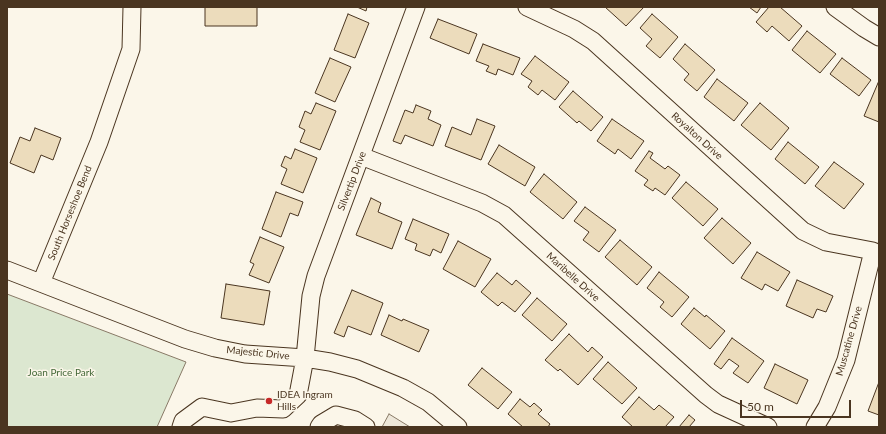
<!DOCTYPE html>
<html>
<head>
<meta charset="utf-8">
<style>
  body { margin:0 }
  #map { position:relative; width:886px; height:434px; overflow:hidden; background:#fbf6e9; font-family:Lato,sans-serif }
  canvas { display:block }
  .frame { position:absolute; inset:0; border:8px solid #4a3520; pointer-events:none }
  .scale { position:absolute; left:740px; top:400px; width:111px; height:18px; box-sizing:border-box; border:2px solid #4a3520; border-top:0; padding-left:5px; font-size:12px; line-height:14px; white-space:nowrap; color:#4a3520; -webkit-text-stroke:3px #fbf6e9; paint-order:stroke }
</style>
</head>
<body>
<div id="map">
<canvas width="886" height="434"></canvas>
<div class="frame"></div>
<div class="scale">50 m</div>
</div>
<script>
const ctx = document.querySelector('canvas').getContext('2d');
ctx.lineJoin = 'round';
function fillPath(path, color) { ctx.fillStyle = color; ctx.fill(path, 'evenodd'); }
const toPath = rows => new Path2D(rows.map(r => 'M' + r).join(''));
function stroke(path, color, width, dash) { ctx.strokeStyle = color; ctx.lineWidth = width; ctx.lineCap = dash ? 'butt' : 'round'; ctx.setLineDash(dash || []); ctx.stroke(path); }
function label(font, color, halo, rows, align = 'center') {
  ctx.font = font + ' Lato,sans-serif'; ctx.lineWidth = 3; ctx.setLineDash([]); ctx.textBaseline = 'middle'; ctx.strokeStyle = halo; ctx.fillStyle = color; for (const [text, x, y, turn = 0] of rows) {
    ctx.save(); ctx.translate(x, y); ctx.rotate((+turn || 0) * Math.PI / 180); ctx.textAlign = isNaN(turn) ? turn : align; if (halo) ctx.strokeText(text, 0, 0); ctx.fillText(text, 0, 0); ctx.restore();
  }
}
const green = toPath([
  [7,294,186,362,157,427,7,427,7,294]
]);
fillPath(green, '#dce7d0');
stroke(green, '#887966', 1);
const parking = toPath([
  [389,414,410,427,382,427,389,414]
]);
fillPath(parking, '#ede7d9');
stroke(parking, '#887966', 1);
const building = toPath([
  [205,7,257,7,257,26,205,26,205,7],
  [357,7,367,7,366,11,357,7],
  [605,7,644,7,626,26,605,7],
  [749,7,761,7,757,13,749,7],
  [769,7,780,7,802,26,789,41,772,26,767,32,756,22,769,7],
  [348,14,369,23,355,58,334,50,348,14],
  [652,14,678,37,660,58,646,46,652,39,640,28,652,14],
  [438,19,477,34,469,54,430,38,438,19],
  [807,31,836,54,820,73,792,50,807,31],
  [483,44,520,58,513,75,498,69,496,75,486,71,489,66,476,61,483,44],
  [685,44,715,70,697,91,684,80,689,74,673,59,685,44],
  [535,56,569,82,555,100,542,90,538,95,528,87,532,81,521,74,535,56],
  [330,58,351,67,335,102,315,93,330,58],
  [842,58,871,80,859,96,830,74,842,58],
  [717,79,748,103,734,121,704,97,717,79],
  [878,83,879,83,879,122,864,116,878,83],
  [573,91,603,117,591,131,579,121,577,123,559,107,573,91],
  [316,103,336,111,320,150,300,142,305,130,299,127,305,111,311,114,316,103],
  [760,103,789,128,771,150,741,125,760,103],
  [416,105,431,111,428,119,441,125,433,146,405,135,401,144,393,141,405,110,413,113,416,105],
  [477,119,495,126,481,160,445,146,452,127,471,135,477,119],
  [612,119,644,141,631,159,618,149,615,154,597,141,612,119],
  [35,128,61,138,53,160,41,155,34,173,10,163,20,137,30,141,35,128],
  [788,142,819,167,805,184,775,159,788,142],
  [499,145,535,167,525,186,488,164,499,145],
  [295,149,317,158,303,193,281,184,287,169,281,166,285,156,291,159,295,149],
  [649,151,653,153,650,158,665,169,668,166,680,175,665,195,655,188,653,191,644,185,648,180,635,171,649,151],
  [834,162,864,184,844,209,815,186,834,162],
  [544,174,577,202,563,219,530,192,544,174],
  [686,182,718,209,703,226,672,198,686,182],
  [276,192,303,202,298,216,290,213,281,237,262,229,276,192],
  [371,198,381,203,378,212,402,222,392,249,356,235,371,198],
  [585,207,616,230,599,252,583,240,589,232,574,221,585,207],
  [722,218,751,243,733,264,704,238,722,218],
  [413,219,449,234,441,253,433,249,430,256,415,250,417,244,405,239,413,219],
  [260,237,284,247,269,283,249,275,254,264,250,262,260,237],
  [620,240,652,267,637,285,605,257,620,240],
  [458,241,491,259,475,287,443,269,458,241],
  [757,252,790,272,778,291,765,284,762,290,741,278,757,252],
  [659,272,689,297,672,317,660,307,664,302,647,288,659,272],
  [497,273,512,285,516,280,531,293,515,312,502,302,498,306,481,292,497,273],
  [797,280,833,296,826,312,817,309,813,318,786,306,797,280],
  [226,284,270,291,264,325,221,318,226,284],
  [352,290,383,303,371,335,348,326,344,337,334,333,352,290],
  [537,298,567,324,552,341,522,315,537,298],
  [694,308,705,317,706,315,725,331,710,349,681,324,694,308],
  [389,315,402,321,403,319,429,330,419,352,381,335,389,315],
  [569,334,588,352,592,347,603,357,578,385,560,369,558,371,545,360,569,334],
  [732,338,764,361,748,383,733,373,739,366,729,359,721,369,714,364,732,338],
  [608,362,637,388,622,404,593,379,608,362],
  [775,364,808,380,797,404,764,388,775,364],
  [482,368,512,392,498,409,468,385,482,368],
  [879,382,879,415,868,411,879,382],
  [639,397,654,410,659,405,674,417,665,427,633,427,622,417,639,397],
  [520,399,530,407,534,403,542,410,538,414,550,424,548,427,523,427,508,414,520,399],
  [689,415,695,420,689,427,679,427,689,415]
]);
fillPath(building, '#ecdcbc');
stroke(building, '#4a3520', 1);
const minor = toPath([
  [527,7,574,29,593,41,803,231,826,242,873,251,846,360,827,407,815,427],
  [835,7,864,28,879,37],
  [361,156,482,203,504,215,706,395,718,404,768,427],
  [7,270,185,339,215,348,245,354,305,358,330,362,357,369,403,388,428,402,458,427],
  [41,283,99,142,131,49,132,7],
  [181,427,183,421,202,407,231,413,257,408,283,409,298,395,305,358,311,296,316,276,416,7],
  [319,427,321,424,336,415,355,420,366,427]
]);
stroke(minor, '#4a3520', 19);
stroke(minor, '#fbf6e9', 17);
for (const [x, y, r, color] of [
  [269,401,4,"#c62828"]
]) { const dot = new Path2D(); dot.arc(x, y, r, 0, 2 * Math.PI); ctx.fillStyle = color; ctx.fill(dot); stroke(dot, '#fbf6e9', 1.5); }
label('10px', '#4a3520', '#fbf6e9', [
  ["Royalton Drive",697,136,42],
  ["Silvertip Drive",352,181,-69],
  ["South Horseshoe Bend",70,213,-68],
  ["Maribelle Drive",573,277,42],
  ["Muscatine Drive",849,341,-74],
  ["Majestic Drive",258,353,6]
]);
label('10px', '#436837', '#fbf6e9', [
  ["Joan Price Park",61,373]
]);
label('10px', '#4a3520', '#fbf6e9', [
  ["IDEA Ingram",277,395],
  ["Hills",277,407]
], 'left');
</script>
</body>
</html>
